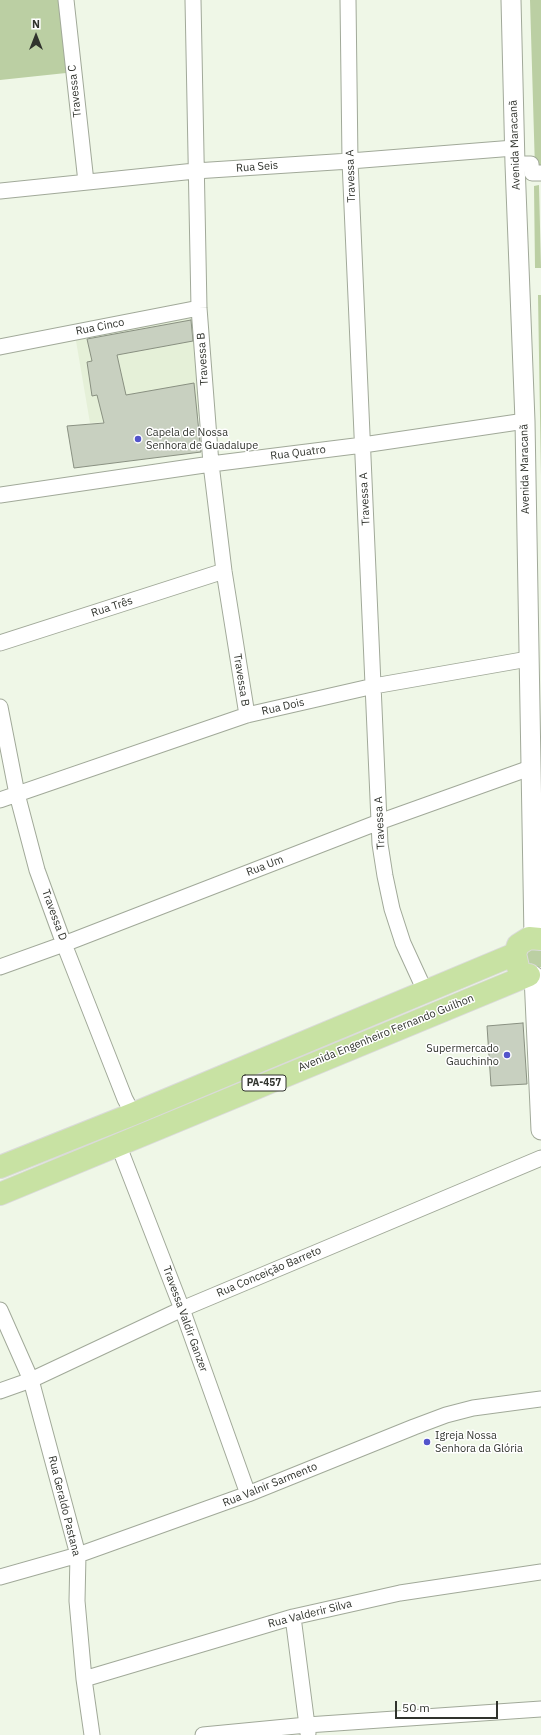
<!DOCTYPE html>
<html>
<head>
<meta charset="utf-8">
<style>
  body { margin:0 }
  #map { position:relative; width:541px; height:1735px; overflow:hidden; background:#eff7e7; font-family:"IBM Plex Sans",sans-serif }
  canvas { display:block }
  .north { position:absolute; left:16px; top:16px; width:40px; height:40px; -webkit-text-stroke:3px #fff; paint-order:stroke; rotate:0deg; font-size:11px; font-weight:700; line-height:16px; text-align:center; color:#30332d }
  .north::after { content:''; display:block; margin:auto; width:14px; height:18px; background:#30332d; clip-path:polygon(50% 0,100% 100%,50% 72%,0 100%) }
  .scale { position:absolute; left:395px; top:1701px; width:103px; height:18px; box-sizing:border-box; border:2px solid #30332d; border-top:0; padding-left:5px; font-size:12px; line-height:14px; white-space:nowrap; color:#30332d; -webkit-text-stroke:3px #fff; paint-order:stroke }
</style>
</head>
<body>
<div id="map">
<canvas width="541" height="1735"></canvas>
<div class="north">N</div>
<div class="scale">50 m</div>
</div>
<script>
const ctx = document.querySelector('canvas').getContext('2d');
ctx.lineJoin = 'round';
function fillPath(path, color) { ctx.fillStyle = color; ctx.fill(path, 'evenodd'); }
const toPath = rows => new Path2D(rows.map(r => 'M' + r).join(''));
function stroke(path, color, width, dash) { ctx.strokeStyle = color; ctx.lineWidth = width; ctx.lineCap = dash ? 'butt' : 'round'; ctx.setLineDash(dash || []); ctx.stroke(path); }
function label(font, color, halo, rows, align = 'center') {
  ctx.font = font + ' "IBM Plex Sans",sans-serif'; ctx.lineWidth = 3; ctx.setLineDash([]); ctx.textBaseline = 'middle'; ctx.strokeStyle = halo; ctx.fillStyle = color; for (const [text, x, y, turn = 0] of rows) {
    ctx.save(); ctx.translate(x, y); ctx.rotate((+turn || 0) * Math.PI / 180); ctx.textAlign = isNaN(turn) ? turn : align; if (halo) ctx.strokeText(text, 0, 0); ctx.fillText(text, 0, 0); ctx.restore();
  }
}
fillPath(toPath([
  [197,314,204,416,90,423,75,335]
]), '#e5f0d8');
fillPath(toPath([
  [0,0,60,0,66,73,0,80],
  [530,0,541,0,541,169,535,169],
  [539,185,541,268,535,268,534,186],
  [538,295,541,295,541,476],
  [541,942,541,967,537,968,528,966,523,949]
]), '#bbcfa3');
const building = toPath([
  [191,320,193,341,117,355,126,395,194,383,201,452,74,468,67,426,104,423,97,395,92,396,87,362,92,361,87,339,191,320],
  [523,1023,527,1084,491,1086,487,1026,523,1023]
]);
fillPath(building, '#c8d0c0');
stroke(building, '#899081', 1);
const minor = toPath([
  [66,0,86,182],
  [193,0,199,308,211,464,224,571,247,715],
  [348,0,350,161,380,844,385,876,392,909,403,943,425,991],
  [515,164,531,164,532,173,541,173],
  [0,191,195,171,350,161,514,148],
  [0,347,199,308],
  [0,495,211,464,363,445,525,421],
  [0,643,224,571],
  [0,707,17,794,37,870,64,944,125,1099,133,1114],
  [0,800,247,715,374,686,528,659],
  [0,967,64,944,379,822,530,768],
  [118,1144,182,1309,248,1494],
  [0,1310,31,1380,78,1555,77,1601,84,1679,92,1735],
  [0,1391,31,1380,182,1309,541,1158],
  [0,1577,78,1555,248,1494,414,1427,446,1415,473,1408,541,1399],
  [293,1617,308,1733],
  [84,1679,293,1617,400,1593,541,1572],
  [203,1735,307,1725,541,1709]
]);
const tertiary = toPath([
  [511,0,515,164,525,421,534,937],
  [534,976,541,1130]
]);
const primary = toPath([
  [518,967,515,954,518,945,529,938,541,939],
  [0,1167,133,1114,515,954],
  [0,1194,529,975]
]);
stroke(minor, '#a1a999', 17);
stroke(tertiary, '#a1a999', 21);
stroke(primary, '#dadad9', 24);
stroke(minor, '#fff', 15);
stroke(tertiary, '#fff', 19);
stroke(primary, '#c8e2a3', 22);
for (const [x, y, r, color] of [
  [138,439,4,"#5354cb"],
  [507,1055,4,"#5354cb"],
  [427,1442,4,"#5354cb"]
]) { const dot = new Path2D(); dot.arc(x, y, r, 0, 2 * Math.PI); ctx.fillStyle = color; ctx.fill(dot); stroke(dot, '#fff', 1.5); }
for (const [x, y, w] of [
  [264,1083,44]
]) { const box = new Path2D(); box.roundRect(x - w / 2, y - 8, w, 16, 3); ctx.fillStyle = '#fff'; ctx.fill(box); stroke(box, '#30332d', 1); }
label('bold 10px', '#30332d', null, [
  ["PA-457",264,1083]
]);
label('11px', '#30332d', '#fff', [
  ["Travessa C",75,91,-96],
  ["Avenida Maracanã",515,145,-92],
  ["Rua Seis",257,167,-4],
  ["Travessa A",351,176,-92],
  ["Rua Cinco",100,327,-11],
  ["Travessa B",203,359,-94],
  ["Rua Quatro",298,453,-7],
  ["Avenida Maracanã",525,469,-91],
  ["Travessa A",365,499,-93],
  ["Rua Três",112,607,-18],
  ["Travessa B",241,680,81],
  ["Rua Dois",283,707,-13],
  ["Travessa A",380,823,-93],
  ["Rua Um",265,866,-21],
  ["Travessa D",54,915,70],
  ["Avenida Engenheiro Fernando Guilhon",386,1033,-22],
  ["Rua Conceição Barreto",269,1272,-23],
  ["Travessa Valdir Ganzer",185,1319,70],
  ["Rua Valnir Sarmento",270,1485,-22],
  ["Rua Geraldo Pastana",64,1506,76],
  ["Rua Valderir Silva",310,1614,-14]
]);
label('11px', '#30332d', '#fff', [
  ["Capela de Nossa",146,433],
  ["Senhora de Guadalupe",146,446],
  ["Supermercado",499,1049,"right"],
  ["Gauchinho",499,1062,"right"],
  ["Igreja Nossa",435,1436],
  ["Senhora da Glória",435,1449]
], 'left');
</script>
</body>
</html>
